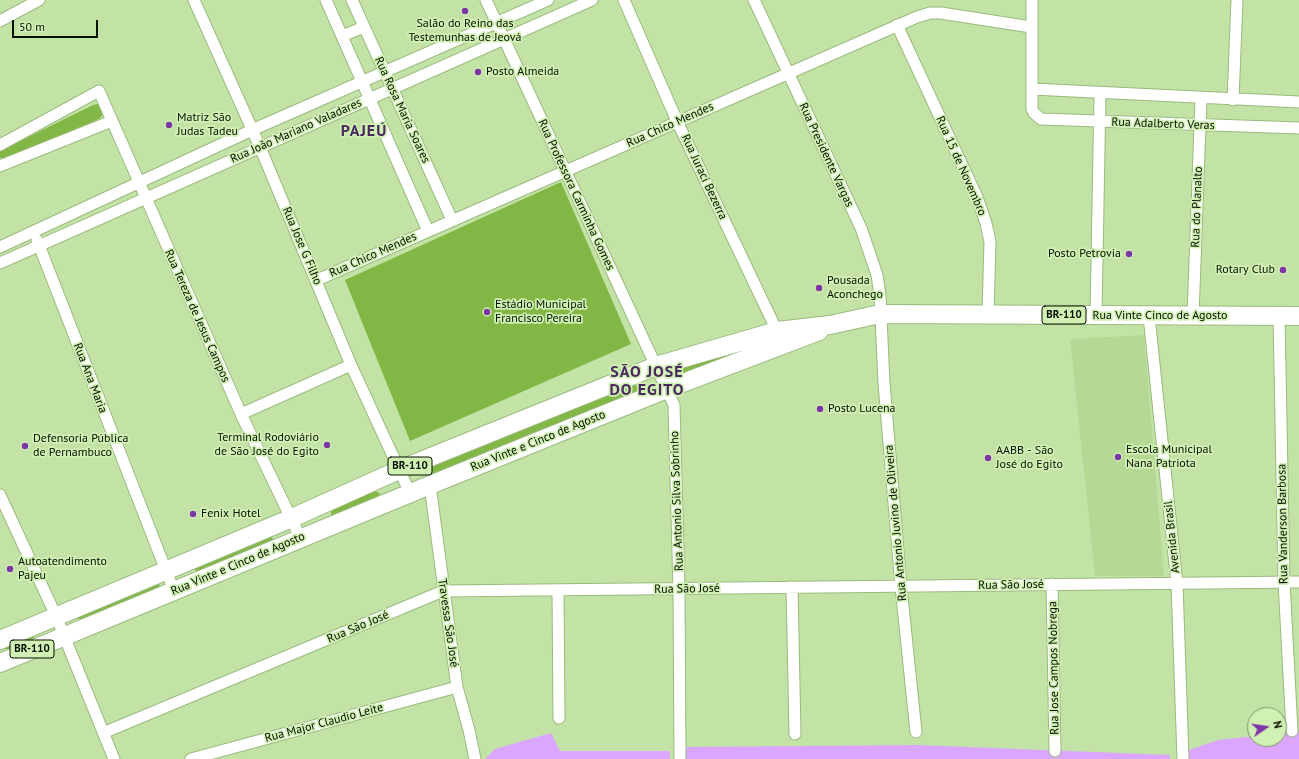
<!DOCTYPE html>
<html>
<head>
<meta charset="utf-8">
<style>
  body { margin:0 }
  #map { position:relative; width:1299px; height:759px; overflow:hidden; background:#c3e3a6; font-family:"PT Sans",sans-serif }
  canvas { display:block }
  .north { position:absolute; left:1247px; top:707px; width:40px; height:40px; box-sizing:border-box; background:#d0f1b3; border:1px solid #7f976b; border-radius:50%; rotate:77deg; font-size:11px; font-weight:700; line-height:16px; text-align:center; color:#060f00 }
  .north::after { content:''; display:block; margin:auto; width:14px; height:18px; background:#7e35a8; clip-path:polygon(50% 0,100% 100%,50% 72%,0 100%) }
  .scale { position:absolute; left:12px; top:20px; width:86px; height:18px; box-sizing:border-box; border:2px solid #060f00; border-top:0; padding-left:5px; font-size:12px; line-height:14px; white-space:nowrap; color:#060f00; -webkit-text-stroke:3px #d0f1b3; paint-order:stroke }
</style>
</head>
<body>
<div id="map">
<canvas width="1299" height="759"></canvas>
<div class="north">N</div>
<div class="scale">50 m</div>
</div>
<script>
const ctx = document.querySelector('canvas').getContext('2d');
ctx.lineJoin = 'round';
function fillPath(path, color) { ctx.fillStyle = color; ctx.fill(path, 'evenodd'); }
const toPath = rows => new Path2D(rows.map(r => 'M' + r).join(''));
function stroke(path, color, width, dash) { ctx.strokeStyle = color; ctx.lineWidth = width; ctx.lineCap = dash ? 'butt' : 'round'; ctx.setLineDash(dash || []); ctx.stroke(path); }
function label(font, color, halo, rows, align = 'center') {
  ctx.font = font + ' "PT Sans",sans-serif'; ctx.lineWidth = 3.5; ctx.setLineDash([]); ctx.textBaseline = 'middle'; ctx.strokeStyle = halo; ctx.fillStyle = color; for (const [text, x, y, turn = 0] of rows) {
    ctx.save(); ctx.translate(x, y); ctx.rotate((+turn || 0) * Math.PI / 180); ctx.textAlign = isNaN(turn) ? turn : align; if (halo) ctx.strokeText(text, 0, 0); ctx.fillText(text, 0, 0); ctx.restore();
  }
}
fillPath(toPath([
  [1144,335,1164,576,1095,576,1070,339]
]), '#b5d995');
fillPath(toPath([
  [98,104,102,107,104,113,99,119,6,158,0,158,0,152,2,150,93,105],
  [561,182,631,344,410,441,345,280],
  [798,333,679,378,671,378,665,373,668,370],
  [631,385,638,386,637,392,428,476,426,474,428,468],
  [374,491,380,493,377,498,333,516,331,514,332,509],
  [271,535,273,540,271,543,199,572,194,569,195,566],
  [157,581,160,586,157,589,82,620,76,618,77,615],
  [35,635,33,640,8,650,4,648,4,646]
]), '#82b746');
fillPath(toPath([
  [1299,731,1299,759,1189,759,1189,750,1218,740,1255,736,1255,739,1279,739,1279,733],
  [551,733,560,751,670,751,670,759,485,759,495,749],
  [917,745,1170,755,1170,759,683,759,685,747]
]), '#daa6fe');
const minor = toPath([
  [194,0,260,147,351,365,410,493],
  [326,0,428,231],
  [352,0,452,220],
  [486,0,674,405,679,589,680,759],
  [624,0,677,121,777,331],
  [754,0,861,228,877,275,880,295,884,383,901,587,916,732],
  [1032,0,1032,109,1034,113,1041,119,1299,128],
  [0,21,39,0],
  [897,25,977,197,986,223,990,242,988,315],
  [342,36,364,27],
  [1032,89,1299,102],
  [1233,100,1237,0],
  [0,145,99,91,241,414,301,539],
  [0,166,112,121],
  [37,240,174,591],
  [0,247,252,130,548,0],
  [0,263,592,0],
  [317,280,917,17,930,13,941,13,1031,27],
  [1279,315,1284,582,1292,731],
  [1096,316,1100,93],
  [1149,316,1177,584,1183,759],
  [1193,316,1201,99],
  [241,414,351,365],
  [430,485,457,687,469,730,475,759],
  [0,495,56,616,114,759],
  [1052,584,1055,751],
  [792,587,795,734],
  [558,590,559,718],
  [103,733,443,591,1299,582],
  [191,759,457,687]
]);
const primary = toPath([
  [0,640,292,518,401,469,656,366,777,331,830,325,880,314,1299,316],
  [0,663,430,485,667,389,819,331]
]);
stroke(minor, '#9bba7e', 13);
stroke(primary, '#9bba7e', 20);
stroke(minor, '#fff', 11);
stroke(primary, '#fff', 18);
for (const [x, y, r, color] of [
  [465,11,4,"#7e35a8"],
  [478,72,4,"#7e35a8"],
  [169,125,4,"#7e35a8"],
  [1129,254,4,"#7e35a8"],
  [1283,270,4,"#7e35a8"],
  [819,288,4,"#7e35a8"],
  [487,312,4,"#7e35a8"],
  [820,409,4,"#7e35a8"],
  [327,445,4,"#7e35a8"],
  [25,446,4,"#7e35a8"],
  [1118,457,4,"#7e35a8"],
  [988,458,4,"#7e35a8"],
  [193,514,4,"#7e35a8"],
  [10,569,4,"#7e35a8"]
]) { const dot = new Path2D(); dot.arc(x, y, r, 0, 2 * Math.PI); ctx.fillStyle = color; ctx.fill(dot); stroke(dot, '#d0f1b3', 1.5); }
for (const [x, y, w] of [
  [1064,315,44],
  [410,466,44],
  [32,649,44]
]) { const box = new Path2D(); box.roundRect(x - w / 2, y - 9, w, 18, 3); ctx.fillStyle = '#d0f1b3'; ctx.fill(box); stroke(box, '#060f00', 1); }
label('bold 11px', '#060f00', null, [
  ["BR-110",1064,315],
  ["BR-110",410,466],
  ["BR-110",32,649]
]);
label('12px', '#060f00', '#d0f1b3', [
  ["Salão do Reino das",465,24,"center"],
  ["Testemunhas de Jeová",465,38,"center"],
  ["Posto Almeida",486,72],
  ["Matriz São",177,118],
  ["Judas Tadeu",177,132],
  ["Posto Petrovia",1121,254,"right"],
  ["Rotary Club",1275,270,"right"],
  ["Pousada",827,281],
  ["Aconchego",827,295],
  ["Estádio Municipal",495,305],
  ["Francisco Pereira",495,319],
  ["Posto Lucena",828,409],
  ["Terminal Rodoviário",319,438,"right"],
  ["de São José do Egito",319,452,"right"],
  ["Defensoria Pública",33,439],
  ["de Pernambuco",33,453],
  ["Escola Municipal",1126,450],
  ["Nana Patriota",1126,464],
  ["AABB - São",996,451],
  ["José do Egito",996,465],
  ["Fenix Hotel",201,514],
  ["Autoatendimento",18,562],
  ["Pajeu",18,576]
], 'left');
label('12px', '#060f00', '#d0f1b3', [
  ["Rua Rosa Maria Soares",402,110,65],
  ["Rua Adalberto Veras",1163,124,2],
  ["Rua Chico Mendes",670,125,-24],
  ["Rua João Mariano Valadares",296,131,-24],
  ["Rua Presidente Vargas",826,155,65],
  ["Rua 15 de Novembro",961,166,66],
  ["Rua Juraci Bezerra",704,177,65],
  ["Rua Professora Carminha Gomes",576,195,65],
  ["Rua do Planalto",1197,207,-88],
  ["Rua Jose G Filho",302,246,67],
  ["Rua Chico Mendes",373,255,-24],
  ["Rua Tereza de Jesus Campos",197,316,66],
  ["Rua Vinte Cinco de Agosto",1160,316],
  ["Rua Ana Maria",90,378,69],
  ["Rua Vinte e Cinco de Agosto",538,441,-22],
  ["Rua Antonio Silva Sobrinho",677,501,-92],
  ["Rua Antonio Juvino de Oliveira",896,523,-95],
  ["Rua Vanderson Barbosa",1283,524,-91],
  ["Avenida Brasil",1172,537,-96],
  ["Rua Vinte e Cinco de Agosto",238,564,-23],
  ["Rua São José",1011,585,-1],
  ["Rua São José",687,589,-1],
  ["Travessa São José",448,623,82],
  ["Rua São José",358,627,-23],
  ["Rua Jose Campos Nobrega",1054,668,-91],
  ["Rua Major Claudio Leite",324,723,-15]
]);
ctx.letterSpacing = '1px';
label('bold 16px', '#4a285f', '#d0f1b3', [
  ["PAJEÚ",364,131],
  ["SÃO JOSÉ",647,372],
  ["DO EGITO",647,390]
]);
ctx.letterSpacing = '0px';
</script>
</body>
</html>
